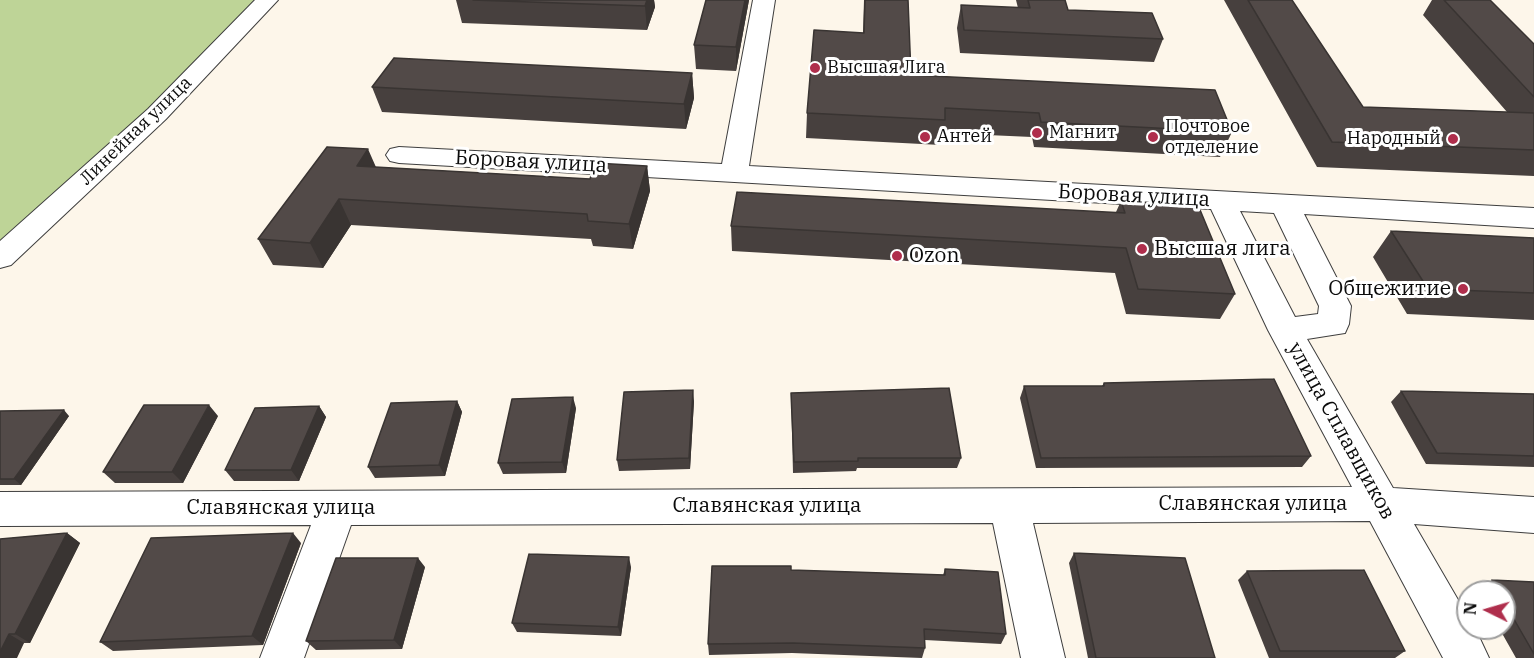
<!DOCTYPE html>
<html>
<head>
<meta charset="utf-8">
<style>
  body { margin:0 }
  #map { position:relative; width:1534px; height:658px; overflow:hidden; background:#fdf6ea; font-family:"IBM Plex Serif",serif }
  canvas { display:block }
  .north { position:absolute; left:1456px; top:580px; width:60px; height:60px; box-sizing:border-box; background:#fff; border:2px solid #9d9d9d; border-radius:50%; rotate:275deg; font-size:16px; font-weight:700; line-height:24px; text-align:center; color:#0b0b0b }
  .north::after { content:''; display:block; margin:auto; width:21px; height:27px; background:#af2e4c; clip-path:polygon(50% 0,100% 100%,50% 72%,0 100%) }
</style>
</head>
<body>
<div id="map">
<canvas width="1534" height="658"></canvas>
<div class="north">N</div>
</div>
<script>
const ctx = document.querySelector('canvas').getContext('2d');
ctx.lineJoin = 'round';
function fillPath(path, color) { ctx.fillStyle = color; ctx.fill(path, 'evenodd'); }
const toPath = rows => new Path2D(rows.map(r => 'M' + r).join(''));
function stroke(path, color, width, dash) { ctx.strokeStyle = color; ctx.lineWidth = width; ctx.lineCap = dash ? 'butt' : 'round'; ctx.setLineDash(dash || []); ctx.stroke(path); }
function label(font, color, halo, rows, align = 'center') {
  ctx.font = font + ' "IBM Plex Serif",serif'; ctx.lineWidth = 6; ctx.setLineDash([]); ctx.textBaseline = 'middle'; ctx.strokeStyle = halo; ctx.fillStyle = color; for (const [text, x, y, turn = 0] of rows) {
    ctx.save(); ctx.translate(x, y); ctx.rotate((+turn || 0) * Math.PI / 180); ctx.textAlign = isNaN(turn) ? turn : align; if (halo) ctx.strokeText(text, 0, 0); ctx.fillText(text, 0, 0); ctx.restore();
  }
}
fillPath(toPath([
  [0,0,267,0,0,258]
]), '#bed497');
const minor = toPath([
  [255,0,278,0,166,119,11,265,0,268,0,241,148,109,255,0],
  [753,0,775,0,749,166,1534,208,1534,228,1304,214,1351,306,1349,324,1345,333,1307,339,1393,488,1534,497,1534,533,1414,524,1468,617,1468,628,1475,628,1489,658,1443,658,1370,521,1033,523,1065,658,1021,658,993,523,351,525,304,658,260,658,311,525,0,526,0,492,1352,487,1268,330,1211,209,399,163,390,161,386,155,390,149,399,147,722,164,753,0],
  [1240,211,1274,213,1319,306,1318,314,1295,317,1240,211]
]);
stroke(minor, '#3e3e3e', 2);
fillPath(minor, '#fff');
fillPath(toPath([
  [456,0,654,0,655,7,647,30,462,23],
  [706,0,749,0,736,71,696,69,694,45],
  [864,0,908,0,911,75,1232,132,1220,157,1034,147,1032,137,943,133,941,145,806,138,807,113,863,33],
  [1016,0,1065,0,1068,10,1163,39,1154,62,960,53,957,28,961,5,1018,8],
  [1224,0,1292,0,1363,107,1507,112,1423,15,1432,0,1490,0,1534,44,1534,176,1317,167],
  [692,73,694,98,686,129,382,112,372,87],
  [647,166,650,191,633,249,593,246,591,239,351,225,323,268,273,265,258,239,376,167,590,179],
  [1121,201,1235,294,1220,319,1126,314,1115,273,732,251,731,226,1116,212],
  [1391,231,1534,238,1534,320,1407,314,1373,257],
  [1104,383,1311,456,1302,467,1036,468,1020,398,1024,386,1102,386],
  [1401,391,1534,394,1534,467,1426,464,1391,402],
  [791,393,961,458,957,468,857,468,856,471,793,473],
  [457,401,462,412,445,476,375,478,368,467],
  [694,401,690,469,619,471,617,460],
  [319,406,326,417,299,481,234,481,225,470],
  [576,408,566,473,503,474,498,463],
  [0,411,69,416,21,485,0,485],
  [218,416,183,483,115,483,103,472],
  [67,533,80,543,30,643,24,643,0,658,0,539],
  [301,543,263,645,113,651,100,642],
  [1074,553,1215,658,1088,658,1069,563],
  [425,567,402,649,316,650,306,641],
  [631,567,621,636,517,632,512,623],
  [945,569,1006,634,1001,644,925,640,925,648,922,658,792,653,709,655,708,644,791,570,943,575],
  [1247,571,1405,651,1395,658,1269,658,1238,580],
  [1492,580,1534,582,1534,658,1516,658,1499,628,1504,628,1504,592,1479,592,1478,590]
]), '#47403e');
fillPath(toPath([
  [647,0,654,0,655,7,647,30,645,6],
  [745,0,749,0,736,71,736,47],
  [692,73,694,98,686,129,684,104],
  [368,149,379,174,357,166],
  [647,166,650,191,633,249,629,224],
  [339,199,351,225,323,268,310,243],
  [693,390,694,401,690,469,689,458],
  [573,397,576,408,566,473,562,462],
  [457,401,462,412,445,476,439,465],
  [209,405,218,416,183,483,172,472],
  [319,406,326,417,299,481,291,470],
  [64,410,69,416,21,485,14,479],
  [67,533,80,543,30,643,15,634],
  [293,533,301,543,263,645,252,636],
  [629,557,631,567,621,636,618,627],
  [418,558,425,567,402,649,394,640],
  [9,634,24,643,17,658,0,658,0,652]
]), '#393432');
const building = toPath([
  [473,0,647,0,645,6,473,0],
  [706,0,745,0,736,47,694,45,706,0],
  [865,0,908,0,911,75,1215,90,1232,132,1041,122,1039,113,945,108,945,120,807,113,814,30,864,33,865,0],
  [1028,0,1065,0,1068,10,1152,13,1163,39,964,30,961,5,1030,8,1028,0],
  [1248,0,1292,0,1363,107,1534,113,1534,150,1332,142,1248,0],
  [1444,0,1490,0,1534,44,1534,97,1444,0],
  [394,58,692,73,684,104,372,87,394,58],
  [327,147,368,149,357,166,590,179,595,163,647,166,629,224,588,221,587,214,339,199,310,243,258,239,327,147],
  [737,192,1125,213,1121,201,1198,205,1235,294,1138,289,1126,248,731,226,737,192],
  [1391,231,1534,238,1534,293,1428,289,1391,231],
  [1274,379,1311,456,1041,458,1024,386,1104,386,1104,383,1274,379],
  [949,388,961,458,858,458,858,461,794,462,791,393,949,388],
  [693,390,689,458,617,460,624,392,693,390],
  [1401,391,1534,394,1534,456,1437,453,1401,391],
  [573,397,562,462,498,463,512,399,573,397],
  [457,401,439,465,368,467,391,403,457,401],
  [144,405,209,405,172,472,103,472,144,405],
  [319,406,291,470,225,470,255,408,319,406],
  [64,410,14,479,0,479,0,411,64,410],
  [67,533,15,634,9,634,0,652,0,539,67,533],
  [293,533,252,636,100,642,151,538,293,533],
  [1074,553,1185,558,1215,658,1096,658,1074,553],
  [529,554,629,557,618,627,512,623,529,554],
  [336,558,418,558,394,640,306,641,336,558],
  [712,566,791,566,791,570,945,575,945,569,998,572,1006,634,924,629,925,648,793,643,708,644,712,566],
  [1364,570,1405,651,1280,651,1247,571,1364,570],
  [1492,580,1534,582,1534,654,1504,602,1504,592,1498,592,1492,580]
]);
fillPath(building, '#524a48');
stroke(building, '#393432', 1.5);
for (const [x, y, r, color] of [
  [815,68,6,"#af2e4c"],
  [1037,133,6,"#af2e4c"],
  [925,137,6,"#af2e4c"],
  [1153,137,6,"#af2e4c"],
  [1453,139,6,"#af2e4c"],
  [1142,249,6,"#af2e4c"],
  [897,256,6,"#af2e4c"],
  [1463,289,6,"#af2e4c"]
]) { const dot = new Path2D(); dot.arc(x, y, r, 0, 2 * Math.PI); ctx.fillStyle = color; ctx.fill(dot); stroke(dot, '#fff', 2); }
label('18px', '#0b0b0b', '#fff', [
  ["Высшая Лига",827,68],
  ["Почтовое",1165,127],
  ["отделение",1165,148],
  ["Магнит",1049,133],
  ["Антей",937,137],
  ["Народный",1441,139,"right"]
], 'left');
label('18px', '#0b0b0b', '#fff', [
  ["Линейная улица",136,131,-44]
]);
label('21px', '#0b0b0b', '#fff', [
  ["Боровая улица",531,162,3],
  ["Боровая улица",1134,196,3],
  ["улица Сплавщиков",1341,431,61],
  ["Славянская улица",1253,504],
  ["Славянская улица",767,506],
  ["Славянская улица",281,508]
]);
label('21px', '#0b0b0b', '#fff', [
  ["Высшая лига",1154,249],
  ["Ozon",909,256],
  ["Общежитие",1451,289,"right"]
], 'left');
</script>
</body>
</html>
